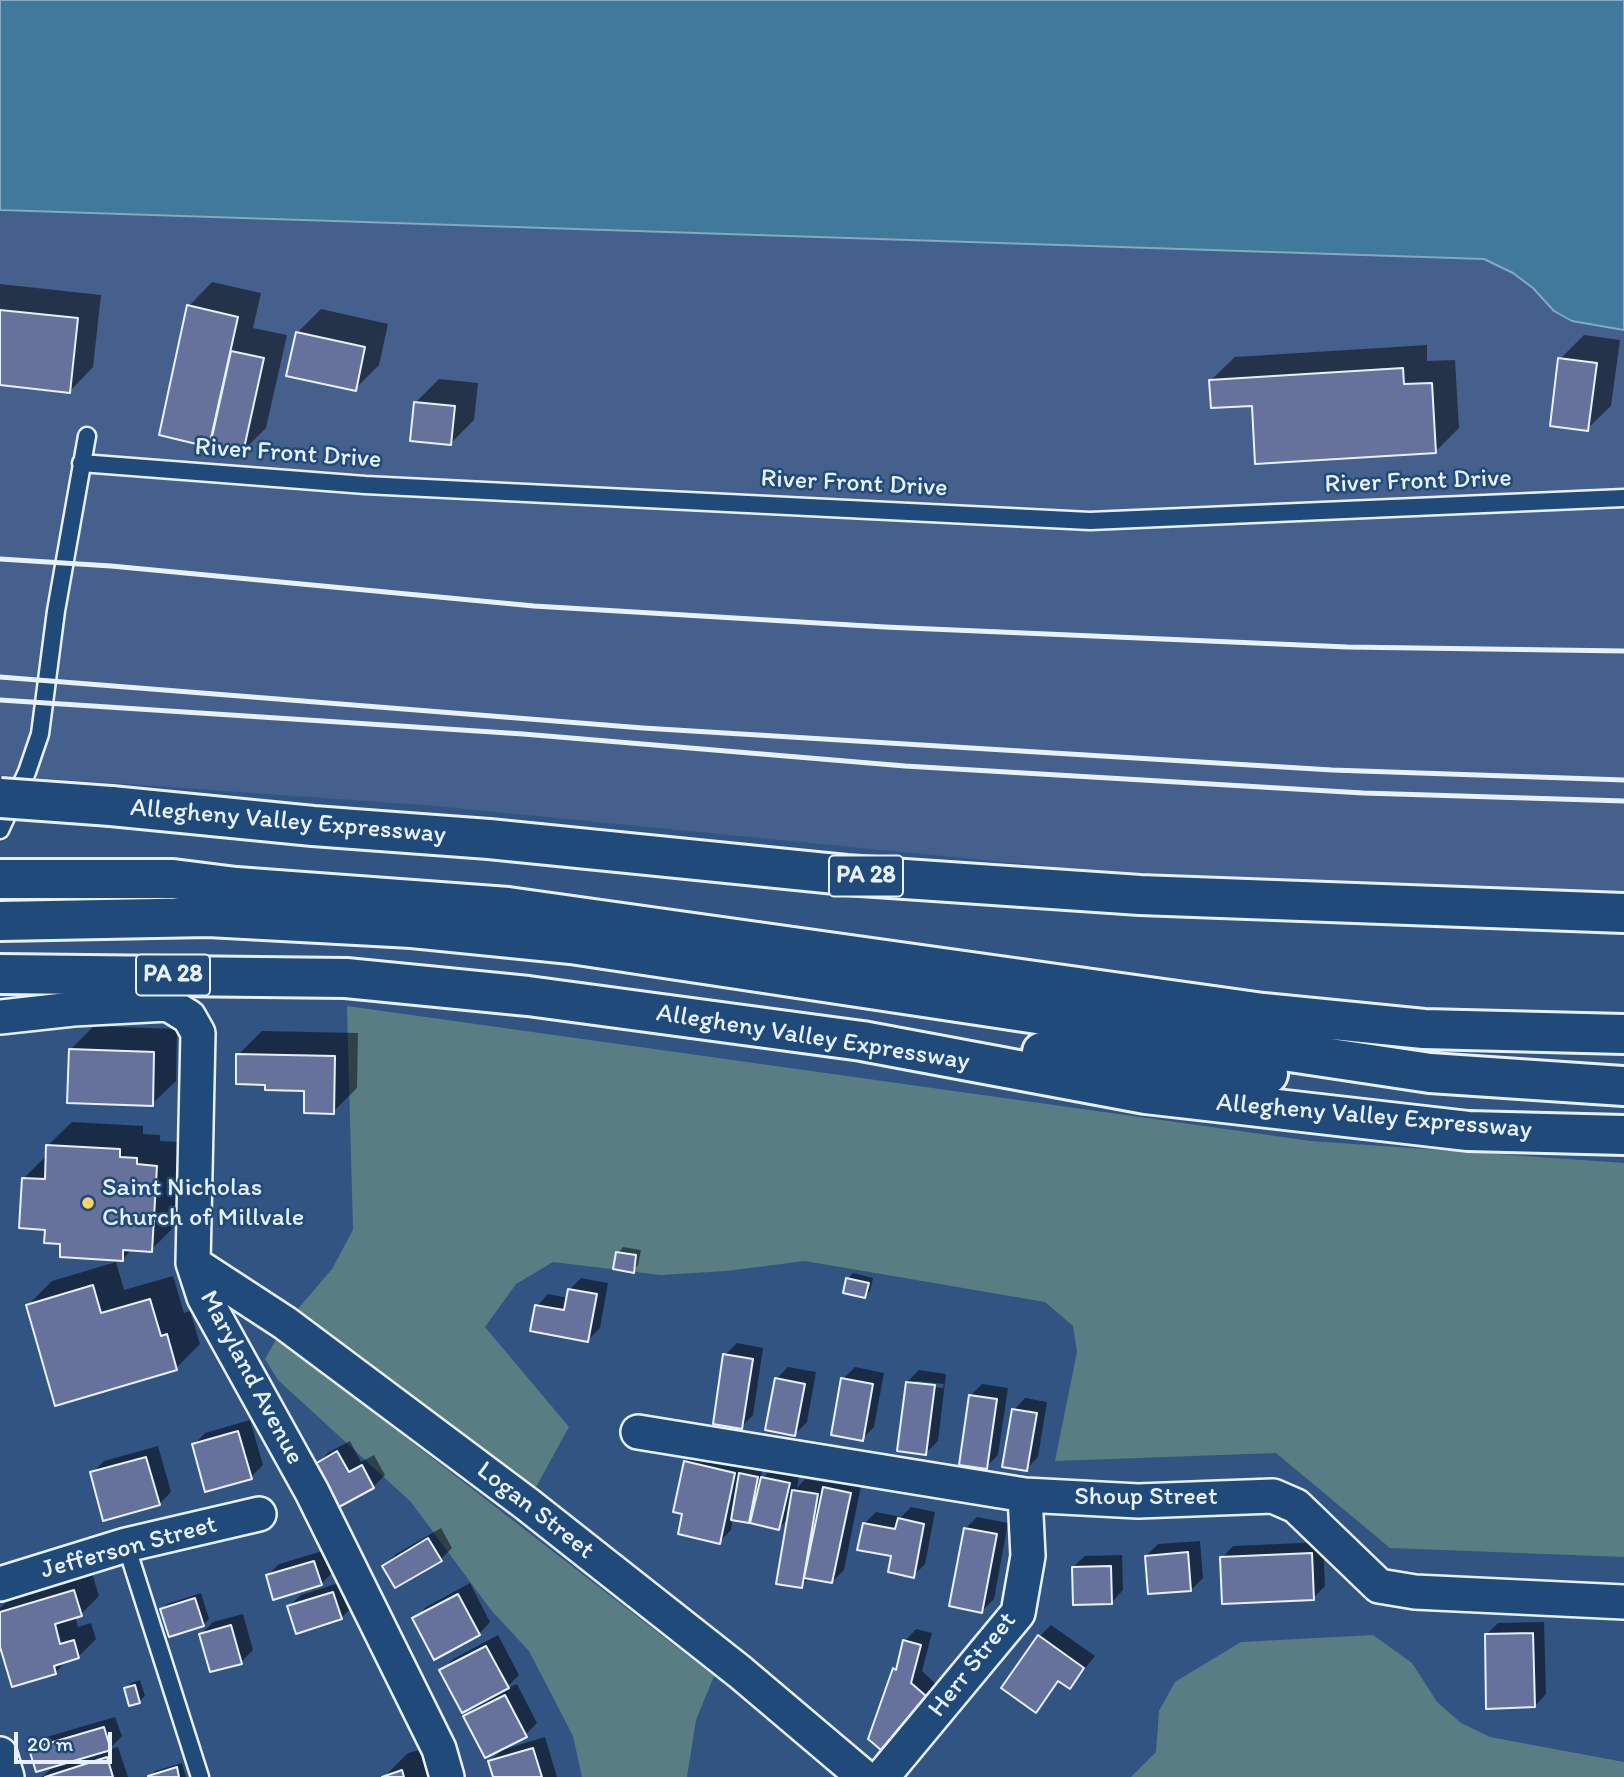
<!DOCTYPE html>
<html>
<head>
<meta charset="utf-8">
<style>
  body { margin:0 }
  #map { position:relative; width:1624px; height:1777px; overflow:hidden; background:#325482; font-family:Itim,sans-serif }
  canvas { display:block }
  .scale { position:absolute; left:14px; top:1732px; width:98px; height:32px; box-sizing:border-box; border:4px solid #e8f1f8; border-top:0; padding-left:9px; font-size:21px; line-height:24px; white-space:nowrap; color:#e8f1f8; -webkit-text-stroke:5px #1f4a7a; paint-order:stroke }
</style>
</head>
<body>
<div id="map">
<canvas width="1624" height="1777"></canvas>
<div class="scale">20 m</div>
</div>
<script>
const ctx = document.querySelector('canvas').getContext('2d');
ctx.lineJoin = 'round';
function fillPath(path, color) { ctx.fillStyle = color; ctx.fill(path, 'evenodd'); }
const toPath = rows => new Path2D(rows.map(r => 'M' + r).join(''));
function stroke(path, color, width, dash) { ctx.strokeStyle = color; ctx.lineWidth = width; ctx.lineCap = dash ? 'butt' : 'round'; ctx.setLineDash(dash || []); ctx.stroke(path); }
function label(font, color, halo, rows, align = 'center') {
  ctx.font = font + ' Itim,sans-serif'; ctx.lineWidth = 5; ctx.setLineDash([]); ctx.textBaseline = 'middle'; ctx.strokeStyle = halo; ctx.fillStyle = color; for (const [text, x, y, turn = 0] of rows) {
    ctx.save(); ctx.translate(x, y); ctx.rotate((+turn || 0) * Math.PI / 180); ctx.textAlign = isNaN(turn) ? turn : align; if (halo) ctx.strokeText(text, 0, 0); ctx.fillText(text, 0, 0); ctx.restore();
  }
}
fillPath(toPath([
  [0,211,1484,259,1513,273,1533,288,1554,311,1572,321,1624,330,1624,895,1084,870,436,806,0,775]
]), '#45608c');
fillPath(toPath([
  [347,1006,1311,1141,1624,1163,1624,1557,1390,1548,1276,1453,1055,1461,1077,1352,1073,1326,1045,1302,805,1261,726,1271,661,1275,553,1262,516,1284,485,1327,569,1427,536,1487,297,1310,332,1269,353,1230],
  [277,1338,714,1676,696,1720,687,1777,582,1777,573,1736,529,1651,491,1610,411,1502,278,1380,265,1359],
  [1373,1635,1412,1663,1437,1702,1461,1723,1490,1737,1624,1762,1624,1777,1131,1777,1156,1752,1159,1711,1175,1682,1241,1642]
]), '#587e84');
const water = toPath([
  [0,0,1624,0,1624,330,1572,321,1554,311,1533,288,1513,273,1484,259,0,210,0,0]
]);
fillPath(water, '#41799c');
stroke(water, '#84a9c1', 2);
fillPath(toPath([
  [212,282,261,293,253,328,287,335,266,428,243,451,213,440,208,445,189,306],
  [0,284,101,295,93,367,70,391,0,384],
  [321,309,388,324,379,365,355,389,297,333],
  [1584,335,1620,340,1611,406,1587,429,1560,359],
  [1427,345,1427,361,1455,360,1459,428,1436,451,1253,404,1211,380,1235,357],
  [439,379,478,383,474,420,450,444,416,402],
  [94,1026,177,1029,176,1081,152,1104,70,1050],
  [262,1031,358,1033,357,1088,333,1112,306,1089,267,1083,238,1055],
  [72,1122,143,1126,143,1134,160,1135,160,1141,180,1142,175,1226,151,1250,132,1249,122,1260,62,1243,47,1228,24,1178,48,1154,48,1145],
  [623,1247,641,1250,638,1265,633,1271,618,1253],
  [116,1262,124,1290,173,1276,184,1313,190,1311,200,1344,176,1368,28,1305,52,1281],
  [853,1273,873,1278,870,1291,865,1296,848,1279],
  [581,1278,608,1283,600,1328,588,1340,537,1306,548,1294,568,1298,570,1289],
  [737,1343,763,1348,753,1415,741,1427,725,1355],
  [788,1367,816,1372,807,1422,795,1434,776,1379],
  [855,1367,884,1373,874,1427,862,1439,843,1379],
  [919,1370,946,1374,938,1441,926,1453,907,1382],
  [915,1381,944,1384,943,1388,915,1384],
  [982,1384,1008,1388,998,1455,986,1467,970,1396],
  [1025,1398,1047,1402,1038,1457,1026,1469,1014,1410],
  [250,1420,263,1465,251,1477,194,1445,205,1433],
  [350,1441,361,1462,374,1455,385,1475,373,1487,340,1505,317,1464,329,1452],
  [158,1446,171,1492,159,1504,92,1473,104,1461],
  [698,1450,746,1461,745,1468,762,1471,761,1480,774,1466,800,1472,797,1488,805,1479,829,1483,836,1476,862,1481,844,1570,832,1582,810,1577,801,1586,789,1518,779,1528,754,1516,748,1521,733,1519,731,1530,719,1542,684,1512,686,1462],
  [911,1507,935,1512,925,1564,913,1576,864,1524,876,1512,901,1517],
  [977,1517,1008,1523,994,1599,982,1611,965,1529],
  [441,1528,452,1548,440,1560,384,1566,396,1554],
  [1200,1541,1203,1578,1191,1590,1146,1556,1158,1544],
  [1323,1542,1325,1586,1313,1598,1222,1558,1233,1546],
  [326,1550,333,1572,321,1584,268,1575,279,1564],
  [1122,1555,1123,1590,1112,1602,1073,1567,1085,1556],
  [92,1573,99,1596,81,1614,75,1616,78,1627,91,1623,96,1639,78,1657,68,1659,55,1673,0,1641,0,1608,10,1598],
  [345,1581,353,1606,341,1618,289,1606,301,1595],
  [470,1583,490,1622,479,1634,414,1619,426,1607],
  [201,1593,209,1619,203,1625,162,1609,167,1604],
  [243,1614,253,1650,241,1662,201,1634,213,1622],
  [1544,1622,1546,1694,1535,1706,1486,1635,1498,1623],
  [1051,1625,1095,1656,1070,1687,1060,1680,1036,1710,1039,1637],
  [916,1629,932,1633,922,1671,936,1684,892,1735,894,1669,899,1665,905,1641],
  [498,1635,519,1675,505,1689,517,1684,537,1723,525,1735,465,1716,477,1705,442,1671,453,1659],
  [140,1680,145,1696,139,1701,126,1688,131,1683],
  [115,1717,122,1736,108,1750,118,1747,128,1777,42,1777,55,1765,31,1750,43,1738],
  [545,1737,557,1777,495,1777,490,1761,502,1750],
  [426,1748,436,1777,384,1777,408,1753],
  [182,1763,186,1777,150,1777,155,1771]
]), '#0007');
const building = toPath([
  [187,305,238,317,209,447,159,435,187,305],
  [0,310,78,318,70,393,0,385,0,310],
  [296,332,365,347,356,391,286,376,296,332],
  [231,351,264,358,243,453,210,446,231,351],
  [1558,358,1597,363,1588,431,1550,426,1558,358],
  [1403,368,1404,384,1432,383,1436,453,1255,464,1252,406,1211,408,1209,380,1403,368],
  [414,402,455,406,451,445,410,441,414,402],
  [69,1049,154,1052,153,1106,67,1103,69,1049],
  [236,1054,335,1056,334,1114,304,1113,304,1091,265,1090,265,1085,236,1084,236,1054],
  [46,1145,120,1149,120,1157,137,1158,137,1164,157,1166,152,1252,123,1250,123,1261,60,1257,60,1244,44,1243,45,1230,19,1228,22,1178,45,1179,46,1145],
  [616,1252,636,1255,634,1273,613,1269,616,1252],
  [846,1278,869,1283,865,1298,843,1293,846,1278],
  [93,1285,101,1313,150,1299,161,1336,167,1334,177,1370,55,1406,26,1305,93,1285],
  [568,1289,597,1294,588,1342,530,1331,535,1305,564,1310,568,1289],
  [723,1354,753,1359,742,1429,713,1424,723,1354],
  [775,1378,805,1384,795,1436,765,1430,775,1378],
  [841,1378,873,1384,863,1441,831,1435,841,1378],
  [906,1382,935,1385,926,1455,897,1451,906,1382],
  [969,1395,997,1399,987,1469,959,1465,969,1395],
  [1012,1409,1037,1413,1027,1471,1002,1467,1012,1409],
  [238,1431,252,1479,205,1492,192,1444,238,1431],
  [337,1451,349,1472,362,1465,374,1488,339,1507,315,1464,337,1451],
  [146,1457,160,1505,103,1521,90,1472,146,1457],
  [684,1461,735,1473,720,1544,678,1534,682,1514,673,1512,684,1461],
  [739,1473,758,1477,749,1523,731,1520,739,1473],
  [761,1477,790,1483,779,1530,750,1523,761,1477],
  [823,1487,851,1493,832,1583,804,1578,823,1487],
  [792,1490,818,1494,802,1588,776,1584,792,1490],
  [898,1518,924,1524,914,1578,888,1572,891,1556,857,1550,863,1523,895,1529,898,1518],
  [964,1528,997,1534,982,1613,949,1606,964,1528],
  [428,1538,442,1561,395,1588,382,1566,428,1538],
  [1188,1552,1191,1591,1148,1594,1145,1556,1188,1552],
  [1312,1553,1314,1600,1222,1604,1220,1557,1312,1553],
  [314,1561,322,1585,273,1600,266,1575,314,1561],
  [1111,1566,1112,1604,1073,1605,1072,1567,1111,1566],
  [74,1590,82,1616,55,1624,60,1644,74,1640,79,1658,54,1666,56,1674,12,1687,0,1647,0,1612,74,1590],
  [333,1592,342,1619,296,1634,287,1606,333,1592],
  [458,1594,480,1635,434,1660,412,1618,458,1594],
  [195,1598,204,1626,169,1637,160,1609,195,1598],
  [231,1625,242,1664,210,1672,199,1634,231,1625],
  [1533,1633,1535,1707,1486,1709,1485,1634,1533,1633],
  [1038,1635,1084,1668,1070,1689,1058,1681,1036,1713,1001,1688,1038,1635],
  [903,1640,921,1645,911,1683,926,1696,881,1750,868,1739,893,1668,896,1670,903,1640],
  [486,1646,509,1688,462,1713,439,1670,486,1646],
  [135,1685,140,1703,129,1706,124,1688,135,1685],
  [505,1695,527,1737,485,1758,463,1716,505,1695],
  [104,1727,111,1750,36,1772,29,1749,104,1727],
  [533,1748,542,1777,493,1777,488,1761,533,1748],
  [107,1757,113,1777,45,1777,107,1757],
  [177,1767,179,1777,148,1777,148,1776,177,1767],
  [402,1770,404,1777,382,1777,402,1770]
]);
fillPath(building, '#66729b');
stroke(building, '#e8f1f8', 2);
const service = toPath([
  [81,463,365,485,1090,521,1624,498],
  [0,830,27,772,40,734,56,611,87,436],
  [126,1545,200,1777]
]);
const minor = toPath([
  [0,1017,73,1009,168,1004,189,1017,198,1033,193,1263,204,1297,312,1492,439,1749,447,1777],
  [193,1263,285,1323,527,1504,740,1672,864,1777],
  [638,1432,1025,1495,1138,1501,1273,1496,1296,1506,1379,1586,1415,1592,1624,1602],
  [0,1584,126,1545,259,1514],
  [0,1754,7,1777],
  [882,1777,1018,1613,1028,1556,1025,1495]
]);
const motorway = toPath([
  [111,806,313,826,489,839,846,875,1140,895,1624,913],
  [0,879,173,879,236,887,508,907,1263,1013,1424,1029,1624,1034],
  [0,921,208,917,412,928,571,944,1430,1073,1624,1086],
  [0,974,346,978,528,996,862,1041,1146,1094,1468,1131,1624,1135],
  [1042,1052,1268,1074]
]);
stroke(service, '#e8f1f8', 21);
stroke(minor, '#e8f1f8', 38);
stroke(motorway, '#e8f1f8', 44);
stroke(service, '#1f4a7a', 16);
stroke(minor, '#1f4a7a', 33);
stroke(motorway, '#1f4a7a', 38);
stroke(toPath([
  [0,559,111,566,534,606,885,627,1347,647,1624,651],
  [0,677,643,728,1332,770,1624,780],
  [0,700,523,734,905,766,1363,793,1624,801]
]), '#e8f1f8', 5);
const motorwayBridge = toPath([
  [0,798,111,806]
]);
stroke(motorwayBridge, '#e8f1f8', 44, []);
stroke(motorwayBridge, '#1f4a7a', 38);
for (const [x, y, r, color] of [
  [88,1203,7,"#ffd166"]
]) { const dot = new Path2D(); dot.arc(x, y, r, 0, 2 * Math.PI); ctx.fillStyle = color; ctx.fill(dot); stroke(dot, '#1f4a7a', 2.5); }
for (const [x, y, w] of [
  [866,876,74],
  [173,975,74]
]) { const box = new Path2D(); box.roundRect(x - w / 2, y - 20.5, w, 41, 5); ctx.fillStyle = '#1f4a7a'; ctx.fill(box); stroke(box, '#e8f1f8', 2); }
label('bold 24px', '#e8f1f8', null, [
  ["PA 28",866,876],
  ["PA 28",173,975]
]);
label('26px', '#e8f1f8', '#1f4a7a', [
  ["River Front Drive",288,454,4],
  ["River Front Drive",1418,482,-2],
  ["River Front Drive",854,484,3],
  ["Allegheny Valley Expressway",288,822,5],
  ["Allegheny Valley Expressway",813,1038,9],
  ["Allegheny Valley Expressway",1374,1117,5],
  ["Maryland Avenue",251,1378,62],
  ["Shoup Street",1146,1497],
  ["Logan Street",535,1511,38],
  ["Jefferson Street",129,1548,-15],
  ["Herr Street",973,1665,-52]
]);
label('26px', '#e8f1f8', '#1f4a7a', [
  ["Saint Nicholas",102,1188],
  ["Church of Millvale",102,1218]
], 'left');
</script>
</body>
</html>
